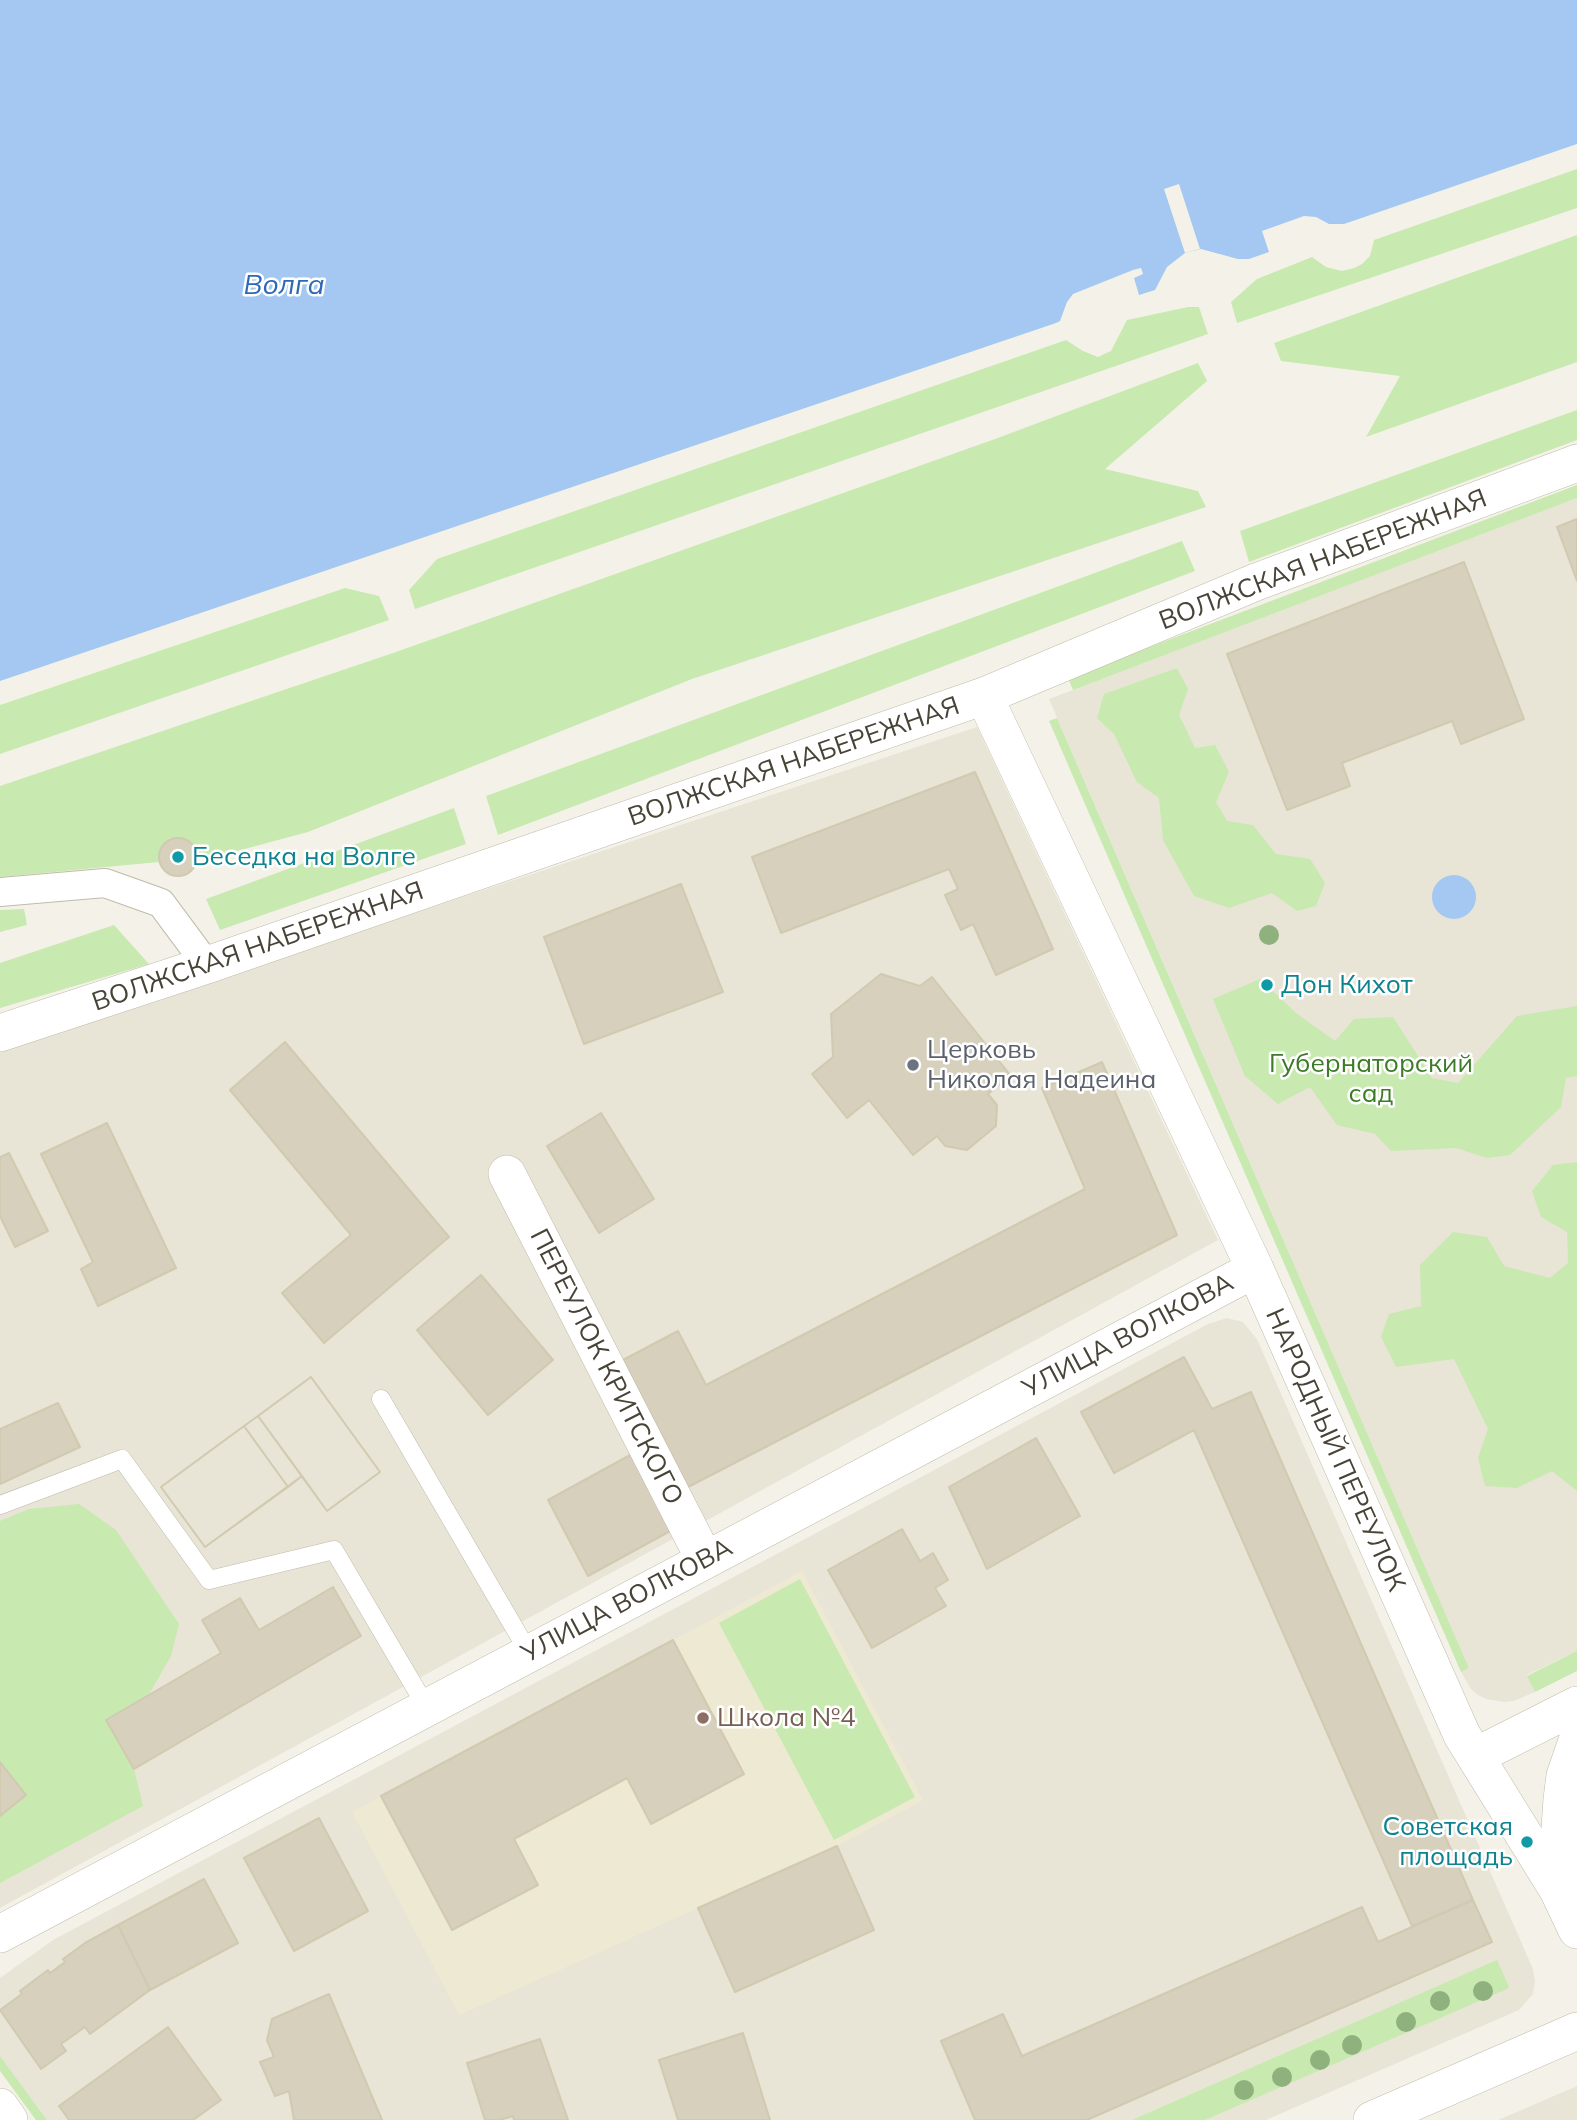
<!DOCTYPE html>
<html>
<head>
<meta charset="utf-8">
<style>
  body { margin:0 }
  canvas { display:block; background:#f4f2e8 }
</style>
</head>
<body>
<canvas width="1577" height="2120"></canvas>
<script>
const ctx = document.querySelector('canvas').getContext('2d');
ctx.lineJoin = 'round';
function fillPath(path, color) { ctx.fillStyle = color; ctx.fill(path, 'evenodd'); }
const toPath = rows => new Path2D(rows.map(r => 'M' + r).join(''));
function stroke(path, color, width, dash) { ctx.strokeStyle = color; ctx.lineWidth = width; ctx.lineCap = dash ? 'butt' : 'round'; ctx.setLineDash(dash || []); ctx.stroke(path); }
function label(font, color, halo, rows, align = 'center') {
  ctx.font = font + ' Mulish,sans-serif'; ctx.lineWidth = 5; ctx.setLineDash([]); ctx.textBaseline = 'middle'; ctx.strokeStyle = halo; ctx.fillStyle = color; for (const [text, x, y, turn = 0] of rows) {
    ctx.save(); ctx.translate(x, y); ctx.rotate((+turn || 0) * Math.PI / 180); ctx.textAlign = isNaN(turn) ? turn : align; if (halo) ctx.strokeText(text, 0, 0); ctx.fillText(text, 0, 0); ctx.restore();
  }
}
fillPath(toPath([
  [1577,498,1577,1651,1527,1675,1535,1692,1514,1701,1504,1702,1486,1699,1478,1695,1471,1689,1461,1672,1469,1668,1049,699],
  [977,727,1218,1240,0,1908,0,1050],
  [1227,1318,1243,1322,1257,1339,1533,1969,1535,1981,1533,1994,1519,2010,1266,2120,47,2120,0,2056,0,1978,53,1940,1208,1324],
  [1577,2086,1577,2120,1498,2120]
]), '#e8e5d6');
fillPath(toPath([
  [802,1571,923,1800,837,1846,459,2015,352,1812]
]), '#eee9d2');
fillPath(toPath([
  [1577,169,1577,208,1237,323,1231,302,1257,279,1312,257,1326,267,1342,271,1354,268,1362,264,1370,256,1374,240],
  [1577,235,1577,362,1366,437,1400,376,1281,361,1274,343],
  [1188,307,1199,307,1208,334,415,609,409,590,437,559,1066,340,1083,351,1098,357,1111,351,1127,320],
  [1198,363,1207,381,1105,469,1198,491,1206,507,692,679,308,832,222,855,197,858,193,845,183,839,176,838,167,841,162,847,159,862,0,877,0,786,396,652,995,439],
  [1577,410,1577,440,1249,562,1240,531],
  [1577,485,1577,498,1073,690,1068,678],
  [1182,541,1195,571,498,835,486,796],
  [345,588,379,596,389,620,0,754,0,705],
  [1177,668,1188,689,1179,715,1195,748,1215,745,1229,772,1216,802,1227,821,1253,825,1276,854,1310,859,1325,883,1316,906,1297,911,1272,893,1229,908,1194,896,1163,840,1159,798,1137,782,1114,734,1097,718,1104,694],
  [1057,718,1469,1668,1461,1672,1049,721],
  [454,808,466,844,220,930,206,899],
  [24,909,27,925,0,932,0,910],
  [114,925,149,964,0,1008,0,963],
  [1260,979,1296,1013,1335,1041,1354,1019,1393,1017,1432,1078,1458,1083,1517,1016,1577,1006,1577,1076,1566,1078,1561,1107,1510,1155,1487,1158,1456,1148,1391,1151,1375,1134,1337,1125,1310,1087,1278,1104,1245,1076,1213,999],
  [1577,1162,1577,1491,1552,1471,1517,1488,1485,1486,1478,1458,1488,1429,1454,1359,1396,1367,1381,1337,1389,1314,1421,1306,1420,1265,1453,1232,1487,1237,1504,1266,1550,1278,1568,1263,1567,1232,1541,1217,1532,1191,1553,1165],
  [79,1504,116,1530,179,1624,171,1656,148,1696,106,1720,134,1769,143,1806,0,1883,0,1521,29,1509],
  [800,1579,915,1797,834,1840,719,1623],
  [1577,1651,1577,1671,1535,1692,1527,1676],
  [1497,1960,1509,1987,1507,1989,1205,2120,1132,2120],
  [0,2056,47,2120,36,2120,0,2071]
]), '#c8e9b0');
fillPath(toPath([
  [0,0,1577,0,1577,144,1344,224,1329,224,1316,217,1304,216,1262,231,1269,252,1249,259,1238,259,1201,249,1185,253,1167,267,1155,290,1139,295,1134,278,1143,274,1141,268,1133,270,1073,294,1067,302,1060,321,1056,323,0,681],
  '1432 897a22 22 0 1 1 44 0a22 22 0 1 1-44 0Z'
]), '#a4c8f2');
fillPath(toPath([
  [1179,184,1200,249,1185,253,1164,189]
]), '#f4f2e8');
const building = toPath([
  [1577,519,1577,581,1557,527,1577,519],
  [1464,562,1524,719,1461,744,1452,721,1342,763,1350,786,1287,810,1227,654,1464,562],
  [975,772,1053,949,996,975,973,924,961,930,945,895,958,889,949,869,781,933,752,857,975,772],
  '159 857a19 19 0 1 1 38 0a19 19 0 1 1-38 0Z',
  [681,884,723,992,584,1044,544,937,681,884],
  [881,974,920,986,932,977,1011,1076,988,1094,997,1105,996,1126,967,1150,945,1146,937,1136,913,1155,869,1100,847,1118,812,1074,833,1057,831,1014,881,974],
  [285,1042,449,1237,324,1343,282,1293,351,1235,230,1090,285,1042],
  [1102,1062,1177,1235,688,1487,623,1360,678,1331,706,1385,1085,1189,1042,1088,1102,1062],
  [601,1113,654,1199,599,1233,547,1146,601,1113],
  [107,1123,176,1268,98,1306,81,1269,93,1262,41,1154,107,1123],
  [9,1153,48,1231,15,1247,0,1216,0,1157,9,1153],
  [481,1275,553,1360,488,1415,417,1330,481,1275],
  [1184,1357,1212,1409,1251,1392,1473,1900,1412,1926,1194,1430,1114,1473,1081,1412,1184,1357],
  [311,1377,380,1472,327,1511,302,1476,205,1547,161,1487,311,1377],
  [311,1377,380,1472,327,1511,258,1416,311,1377],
  [58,1403,80,1447,0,1484,0,1429,58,1403],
  [258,1416,302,1476,288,1487,244,1426,258,1416],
  [244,1426,288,1487,205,1547,161,1487,244,1426],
  [1036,1438,1080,1516,987,1569,949,1487,1036,1438],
  [632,1454,672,1530,588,1576,548,1500,632,1454],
  [902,1529,920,1561,933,1553,948,1580,935,1588,946,1606,872,1648,828,1570,902,1529],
  [333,1587,361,1636,134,1769,106,1720,221,1653,202,1620,240,1598,259,1630,333,1587],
  [673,1640,744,1774,651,1824,627,1778,514,1839,538,1885,452,1930,381,1796,673,1640],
  [0,1762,26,1795,0,1816,0,1762],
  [319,1818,368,1911,294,1951,244,1858,319,1818],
  [837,1846,874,1930,735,1992,698,1908,837,1846],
  [204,1879,238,1943,150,1990,118,1925,204,1879],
  [1473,1900,1492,1942,1087,2120,975,2120,941,2041,1003,2014,1022,2056,1362,1907,1378,1942,1473,1900],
  [118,1925,150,1990,90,2034,85,2027,61,2044,66,2051,41,2069,0,2010,22,1994,20,1991,48,1970,50,1973,65,1962,63,1959,85,1943,118,1925],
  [329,1994,382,2120,294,2120,289,2091,275,2096,260,2062,274,2057,267,2040,272,2019,329,1994],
  [168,2027,221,2100,193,2120,69,2120,59,2106,168,2027],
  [743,2033,770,2120,678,2120,659,2060,743,2033],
  [540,2039,568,2120,514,2120,513,2116,500,2120,485,2120,467,2063,540,2039]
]);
fillPath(building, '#d6d0bd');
stroke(building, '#d1c9b0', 2);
const service = toPath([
  [381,1399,529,1653],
  [0,1505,122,1459,209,1580,334,1550,427,1708]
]);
const pedestrian = toPath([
  [0,892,105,883,161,903,207,965]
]);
const minor = toPath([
  [984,696,1255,1269,1462,1735,1558,1890,1577,1930],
  [0,1033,207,965,984,696,1256,582,1577,463],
  [507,1174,705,1560],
  [1476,1756,1577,1705],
  [1558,1890,1563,1853,1560,1827,1562,1799,1565,1776,1577,1741],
  [0,1934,1255,1269],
  [0,2107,9,2120],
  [1372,2120,1577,2031]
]);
stroke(service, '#c0bbaa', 19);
stroke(pedestrian, '#c0bbaa', 30);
stroke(minor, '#c0bbaa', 38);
stroke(service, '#fff', 18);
stroke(pedestrian, '#fff', 28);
stroke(minor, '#fff', 37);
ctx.fillStyle = '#8fb17e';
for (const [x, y] of [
  [1269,935],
  [1483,1991],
  [1440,2001],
  [1406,2022],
  [1352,2045],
  [1320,2060],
  [1282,2077],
  [1244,2090]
]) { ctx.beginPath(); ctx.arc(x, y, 10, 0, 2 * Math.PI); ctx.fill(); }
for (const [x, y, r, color] of [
  [178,857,7,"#0f9aa8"],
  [1267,985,7,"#0f9aa8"],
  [913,1065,7,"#6b7280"],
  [703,1718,7,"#8d6e63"],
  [1527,1842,7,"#0f9aa8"]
]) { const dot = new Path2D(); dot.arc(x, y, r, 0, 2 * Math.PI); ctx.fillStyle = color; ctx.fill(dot); stroke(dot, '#fff', 2.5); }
label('26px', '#484337', '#fff', [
  ["ВОЛЖСКАЯ НАБЕРЕЖНАЯ",1323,560,-21],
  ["ВОЛЖСКАЯ НАБЕРЕЖНАЯ",794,762,-19],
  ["ВОЛЖСКАЯ НАБЕРЕЖНАЯ",258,947,-19],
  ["УЛИЦА ВОЛКОВА",1128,1336,-28],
  ["ПЕРЕУЛОК КРИТСКОГО",606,1367,63],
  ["НАРОДНЫЙ ПЕРЕУЛОК",1335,1450,66],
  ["УЛИЦА ВОЛКОВА",627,1601,-28]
]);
label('26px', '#0d838f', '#fff', [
  ["Беседка на Волге",192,857],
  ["Дон Кихот",1281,985],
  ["Советская",1513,1827,"right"],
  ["площадь",1513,1857,"right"]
], 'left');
label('26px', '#5b616d', '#fff', [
  ["Церковь",927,1050],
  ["Николая Надеина",927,1080]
], 'left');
label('26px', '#3d7b28', '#fff', [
  ["Губернаторский",1371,1064],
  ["сад",1371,1094]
]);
label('26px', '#785e54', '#fff', [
  ["Школа №4",717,1718]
], 'left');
label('italic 28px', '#2d6ab6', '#fff', [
  ["Волга",284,286]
]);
</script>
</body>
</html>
